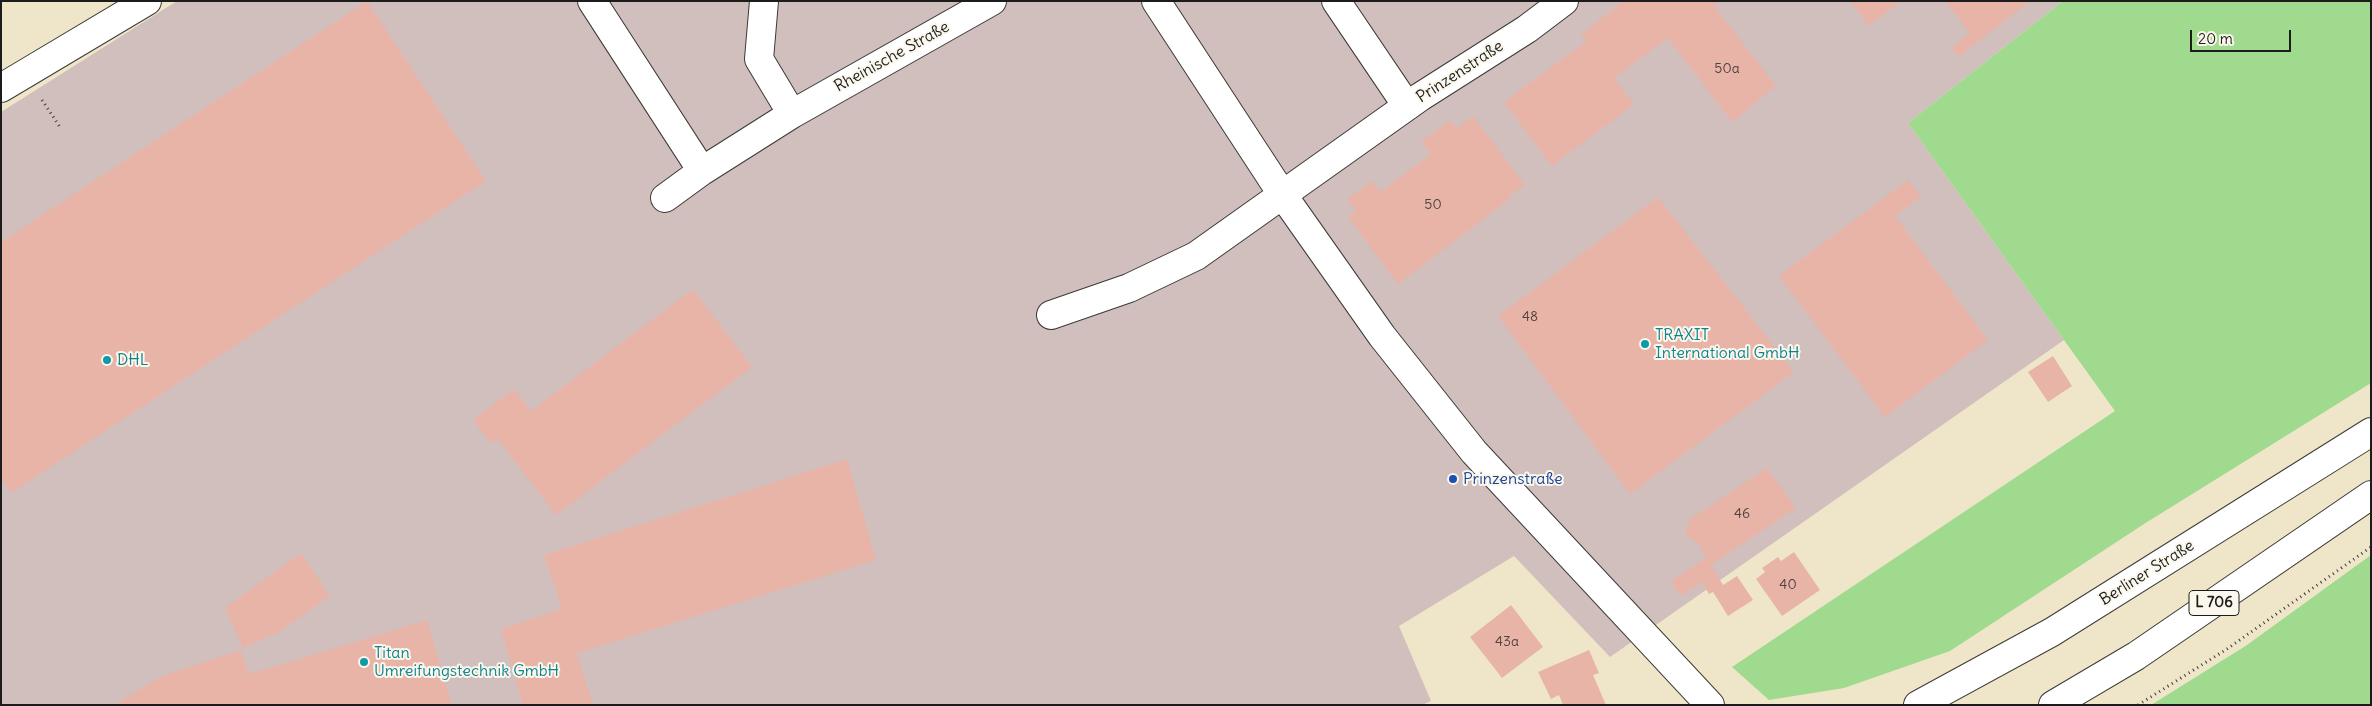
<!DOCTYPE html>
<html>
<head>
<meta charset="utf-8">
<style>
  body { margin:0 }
  #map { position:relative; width:2372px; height:706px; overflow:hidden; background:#efe6c9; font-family:Delius,sans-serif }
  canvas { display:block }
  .frame { position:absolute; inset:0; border:2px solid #1c1c1c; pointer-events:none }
  .scale { position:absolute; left:2190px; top:30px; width:101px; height:22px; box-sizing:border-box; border:2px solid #1c1c1c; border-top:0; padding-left:6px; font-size:15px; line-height:18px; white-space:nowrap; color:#1c1c1c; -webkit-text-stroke:4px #fbf7ec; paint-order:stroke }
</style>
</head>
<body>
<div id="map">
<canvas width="2372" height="706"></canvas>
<div class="frame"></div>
<div class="scale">20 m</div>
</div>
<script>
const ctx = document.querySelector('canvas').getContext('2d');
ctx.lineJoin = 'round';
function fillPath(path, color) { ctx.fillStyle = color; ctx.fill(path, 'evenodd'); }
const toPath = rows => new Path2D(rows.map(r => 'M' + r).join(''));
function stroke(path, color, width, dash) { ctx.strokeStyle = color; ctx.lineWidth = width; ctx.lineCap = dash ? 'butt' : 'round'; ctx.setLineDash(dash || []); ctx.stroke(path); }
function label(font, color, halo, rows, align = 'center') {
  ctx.font = font + ' Delius,sans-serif'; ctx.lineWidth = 4; ctx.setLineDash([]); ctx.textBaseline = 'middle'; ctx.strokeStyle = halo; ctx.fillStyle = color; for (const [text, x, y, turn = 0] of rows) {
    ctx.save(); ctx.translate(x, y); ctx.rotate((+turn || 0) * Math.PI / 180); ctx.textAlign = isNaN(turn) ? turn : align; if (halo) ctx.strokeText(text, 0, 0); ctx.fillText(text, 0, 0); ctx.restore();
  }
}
fillPath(toPath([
  [177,1,2063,1,1908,123,2064,340,1610,657,1514,556,1399,626,1431,701,1422,705,1,705,1,112]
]), '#d1bfbd');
fillPath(toPath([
  [2063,1,2371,1,2371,383,2144,524,1950,651,1844,688,1769,700,1732,667,2115,411,1908,123],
  [2371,555,2371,705,2151,705,2247,645]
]), '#9fda8e');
fillPath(toPath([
  [367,1,486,181,11,493,1,478,1,242],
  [1624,1,1719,1,1714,6,1776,86,1732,122,1668,38,1614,78,1634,104,1552,166,1504,102,1587,41,1581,34],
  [1850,1,1901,1,1869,26],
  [1945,1,2030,1,1959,57,1951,48,1970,33],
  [1473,116,1525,185,1508,197,1510,199,1398,284,1348,217,1356,211,1347,199,1372,181,1380,192,1431,154,1421,142,1450,120,1457,128],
  [1908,180,1921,197,1895,216,1988,340,1885,417,1779,276],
  [1658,197,1794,372,1630,494,1498,316],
  [693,289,752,367,556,515,498,439,491,443,473,420,514,389,531,411],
  [2053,356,2072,386,2048,402,2028,372],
  [847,459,876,560,577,653,593,705,523,705,501,629,562,609,544,555],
  [1767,468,1796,508,1711,565,1723,585,1737,576,1753,600,1728,616,1713,592,1709,594,1702,582,1680,596,1671,581,1706,558,1699,544,1685,535,1689,520],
  [1794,552,1820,590,1782,616,1756,579,1765,572,1762,568,1778,557,1781,561],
  [301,553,330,596,279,632,243,648,225,608],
  [1511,605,1543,647,1502,678,1470,637],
  [427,620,452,705,121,705,120,701,162,676,241,650,249,674],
  [1589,650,1599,673,1593,675,1606,705,1563,705,1559,695,1551,699,1538,672]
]), '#e9b4a8');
const minor = toPath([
  [592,1,702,171],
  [764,1,759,59,792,114],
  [1156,1,1282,194,1382,336,1474,452,1710,705],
  [1336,1,1407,106],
  [1,88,147,1],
  [665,198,702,171,792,114,992,1],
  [1051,315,1129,288,1196,256,1420,97,1527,29,1564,1]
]);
const major = toPath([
  [1918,705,2052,632,2371,432],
  [2053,705,2136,656,2371,495]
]);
stroke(minor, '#3c3a36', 30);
stroke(major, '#3c3a36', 30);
stroke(toPath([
  [42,100,60,127],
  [2138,705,2227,649,2371,547]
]), '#3c3a36', 3, [1, 4]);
stroke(minor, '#fff', 28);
stroke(major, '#fff', 28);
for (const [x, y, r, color] of [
  [1645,344,5,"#0f9aa8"],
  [107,360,5,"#0f9aa8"],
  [1453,479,5,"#1a4fb4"],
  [364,662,5,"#0f9aa8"]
]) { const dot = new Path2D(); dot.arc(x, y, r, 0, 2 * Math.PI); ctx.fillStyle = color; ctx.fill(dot); stroke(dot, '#fbf7ec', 2); }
label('14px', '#4f423f', null, [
  ["50a",1727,69],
  ["50",1433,205],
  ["48",1530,317],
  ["46",1742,514],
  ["40",1788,585],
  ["43a",1507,642]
]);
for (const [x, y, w] of [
  [2214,603,50]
]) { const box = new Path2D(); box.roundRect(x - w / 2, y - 12.5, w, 25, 4); ctx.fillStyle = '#fbf7ec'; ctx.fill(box); stroke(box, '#1c1c1c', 1); }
label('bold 15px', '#1c1c1c', null, [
  ["L 706",2214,603]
]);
label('16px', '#1c1c1c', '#fbf7ec', [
  ["Rheinische Straße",892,57,-29],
  ["Prinzenstraße",1460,72,-33],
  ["Berliner Straße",2147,573,-32]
]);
label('16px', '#0d838f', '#fbf7ec', [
  ["TRAXIT",1655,335],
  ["International GmbH",1655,353],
  ["DHL",117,360],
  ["Titan",374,653],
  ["Umreifungstechnik GmbH",374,671]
], 'left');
label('16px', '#164399', '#fbf7ec', [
  ["Prinzenstraße",1463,479]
], 'left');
</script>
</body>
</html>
